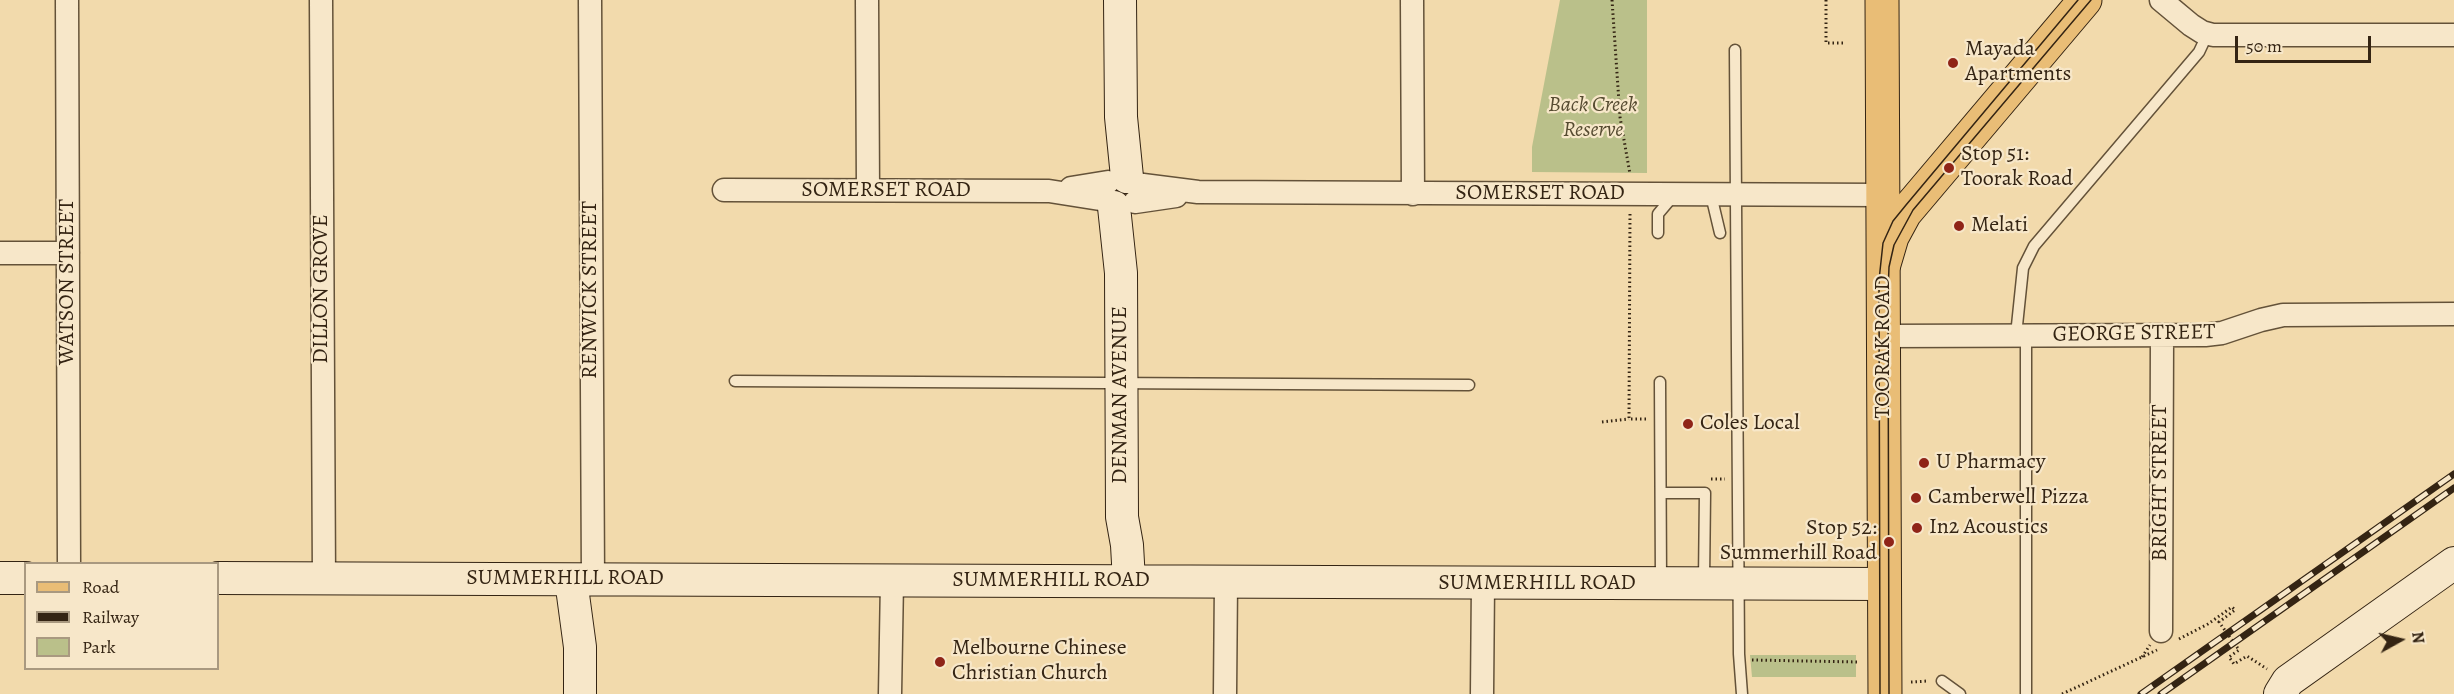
<!DOCTYPE html>
<html>
<head>
<meta charset="utf-8">
<style>
  body { margin:0 }
  #map { position:relative; width:2454px; height:694px; overflow:hidden; background:#f2daac; font-family:Alegreya,serif }
  canvas { display:block }
  .legend { position:absolute; left:24px; top:562px; width:195px; height:108px; box-sizing:border-box; background:#f7e7c9; border:2px solid #a99980; margin:0; padding:8px 10px; list-style:none; font-size:18px; color:#342413 }
  .legend li { display:flex; align-items:center; gap:12px; height:30px }
  .legend b { width:30px; border:2px solid #a99980 }
  .north { position:absolute; left:2370px; top:610px; width:60px; height:60px; -webkit-text-stroke:4px #f7e7c9; paint-order:stroke; rotate:82deg; font-size:16px; font-weight:700; line-height:24px; text-align:center; color:#342413 }
  .north::after { content:''; display:block; margin:auto; width:21px; height:27px; background:#342413; clip-path:polygon(50% 0,100% 100%,50% 72%,0 100%) }
  .scale { position:absolute; left:2235px; top:36px; width:136px; height:27px; box-sizing:border-box; border:3px solid #342413; border-top:0; padding-left:8px; font-size:18px; line-height:21px; white-space:nowrap; color:#342413; -webkit-text-stroke:4px #f7e7c9; paint-order:stroke }
</style>
</head>
<body>
<div id="map">
<canvas width="2454" height="694"></canvas>
<ul class="legend">
<li><b style="height:8px;background:#e9bd76"></b>Road</li>
<li><b style="height:8px;background:#342413"></b>Railway</li>
<li><b style="height:16px;background:#bac08a"></b>Park</li>
</ul>
<div class="north">N</div>
<div class="scale">50 m</div>
</div>
<script>
const ctx = document.querySelector('canvas').getContext('2d');
ctx.lineJoin = 'round';
function fillPath(path, color) { ctx.fillStyle = color; ctx.fill(path, 'evenodd'); }
const toPath = rows => new Path2D(rows.map(r => 'M' + r).join(''));
function stroke(path, color, width, dash) { ctx.strokeStyle = color; ctx.lineWidth = width; ctx.lineCap = dash ? 'butt' : 'round'; ctx.setLineDash(dash || []); ctx.stroke(path); }
function label(font, color, halo, rows, align = 'center') {
  ctx.font = font + ' Alegreya,serif'; ctx.lineWidth = 4.5; ctx.setLineDash([]); ctx.textBaseline = 'middle'; ctx.strokeStyle = halo; ctx.fillStyle = color; for (const [text, x, y, turn = 0] of rows) {
    ctx.save(); ctx.translate(x, y); ctx.rotate((+turn || 0) * Math.PI / 180); ctx.textAlign = isNaN(turn) ? turn : align; if (halo) ctx.strokeText(text, 0, 0); ctx.fillText(text, 0, 0); ctx.restore();
  }
}
fillPath(toPath([
  [1560,0,1647,0,1647,173,1532,172,1532,147],
  [1750,655,1856,655,1856,677,1752,677]
]), '#bac08a');
const lane = toPath([
  [1735,50,1739,654,1742,694],
  [1711,195,1720,233],
  [1658,233,1658,214,1674,195],
  [2016,335,2023,268,2034,246,2199,52,2207,35],
  [735,381,1469,385],
  [1660,382,1661,581],
  [1661,493,1705,493,1704,581],
  [1942,681,1960,694],
  [2026,694,2026,335]
]);
const street = toPath([
  [67,0,69,564],
  [321,0,324,579],
  [590,0,593,579],
  [867,0,868,190],
  [1412,0,1413,194],
  [2161,0,2191,25,2202,32,2213,35,2454,35],
  [1135,184,1198,192,1882,195],
  [1071,188,1108,182],
  [724,190,1049,191,1106,200],
  [1135,202,1176,196],
  [0,253,68,253],
  [1884,336,2205,335,2222,333,2261,320,2283,315,2454,314],
  [2161,631,2162,336],
  [890,694,892,581],
  [1225,694,1226,582],
  [1482,694,1483,583]
]);
const secondary = toPath([
  [1120,0,1121,117,1127,177],
  [1114,207,1121,273,1122,517,1127,545,1129,581],
  [0,578,26,578],
  [218,578,1884,584],
  [571,580,580,647,580,694],
  [2280,694,2288,681,2454,563]
]);
const primary = toPath([
  [1884,264,1892,237,1905,213,2085,0]
]);
const highway = toPath([
  [1882,0,1885,694]
]);
stroke(lane, '#645239', 13);
stroke(street, '#645239', 25);
stroke(secondary, '#342413', 34);
stroke(primary, '#342413', 35);
stroke(highway, '#342413', 35);
stroke(toPath([
  [1612,0,1620,117,1630,174],
  [1826,0,1826,43,1843,43],
  [1630,214,1629,419,1648,419],
  [1602,422,1629,419],
  [1711,479,1725,479],
  [2179,639,2208,624,2232,607,2235,610,2219,622,2239,650,2229,657,2234,664,2247,656,2267,669],
  [2142,657,2150,645],
  [1752,660,1858,662],
  [1911,682,1928,681],
  [2062,694,2157,650]
]), '#342413', 3, [1.5, 3]);
stroke(lane, '#f7e7c9', 10);
stroke(street, '#f7e7c9', 22);
stroke(secondary, '#f7e7c9', 32);
stroke(primary, '#e9bd76', 33);
stroke(highway, '#e9bd76', 33);
stroke(toPath([
  [1880,694,1879,280,1883,243,1893,221,1906,205,2078,0],
  [1889,694,1888,293,1889,267,1894,245,1913,210,2091,0]
]), '#342413', 1.5);
const rail = toPath([
  [2141,694,2454,474],
  [2161,694,2454,488]
]);
stroke(rail, '#342413', 7);
stroke(rail, '#f7e7c9', 4.5, [14]);
for (const [x, y, r, color] of [
  [1953,63,6,"#8f2418"],
  [1949,168,6,"#8f2418"],
  [1959,226,6,"#8f2418"],
  [1688,424,6,"#8f2418"],
  [1924,463,6,"#8f2418"],
  [1916,498,6,"#8f2418"],
  [1917,528,6,"#8f2418"],
  [1889,542,6,"#8f2418"],
  [940,662,6,"#8f2418"]
]) { const dot = new Path2D(); dot.arc(x, y, r, 0, 2 * Math.PI); ctx.fillStyle = color; ctx.fill(dot); stroke(dot, '#f7e7c9', 2); }
label('22px', '#342413', '#f7e7c9', [
  ["Mayada",1965,50],
  ["Apartments",1965,75],
  ["Stop 51:",1961,155],
  ["Toorak Road",1961,180],
  ["Melati",1971,226],
  ["Coles Local",1700,424],
  ["U Pharmacy",1936,463],
  ["Camberwell Pizza",1928,498],
  ["In2 Acoustics",1929,528],
  ["Stop 52:",1877,529,"right"],
  ["Summerhill Road",1877,554,"right"],
  ["Melbourne Chinese",952,649],
  ["Christian Church",952,674]
], 'left');
label('italic 22px', '#564b31', '#f7e7c9', [
  ["Back Creek",1593,106],
  ["Reserve",1593,131]
]);
label('22px', '#342413', '#f7e7c9', [
  ["SOMERSET ROAD",886,191],
  ["SOMERSET ROAD",1540,194],
  ["WATSON STREET",68,282,-90],
  ["DILLON GROVE",322,289,-90],
  ["RENWICK STREET",591,290,-90],
  ["GEORGE STREET",2134,334,-1],
  ["TOORAK ROAD",1884,347,-90],
  ["DENMAN AVENUE",1121,395,-90],
  ["BRIGHT STREET",2161,483,-90],
  ["SUMMERHILL ROAD",565,579],
  ["SUMMERHILL ROAD",1051,581],
  ["SUMMERHILL ROAD",1537,584]
]);
</script>
</body>
</html>
